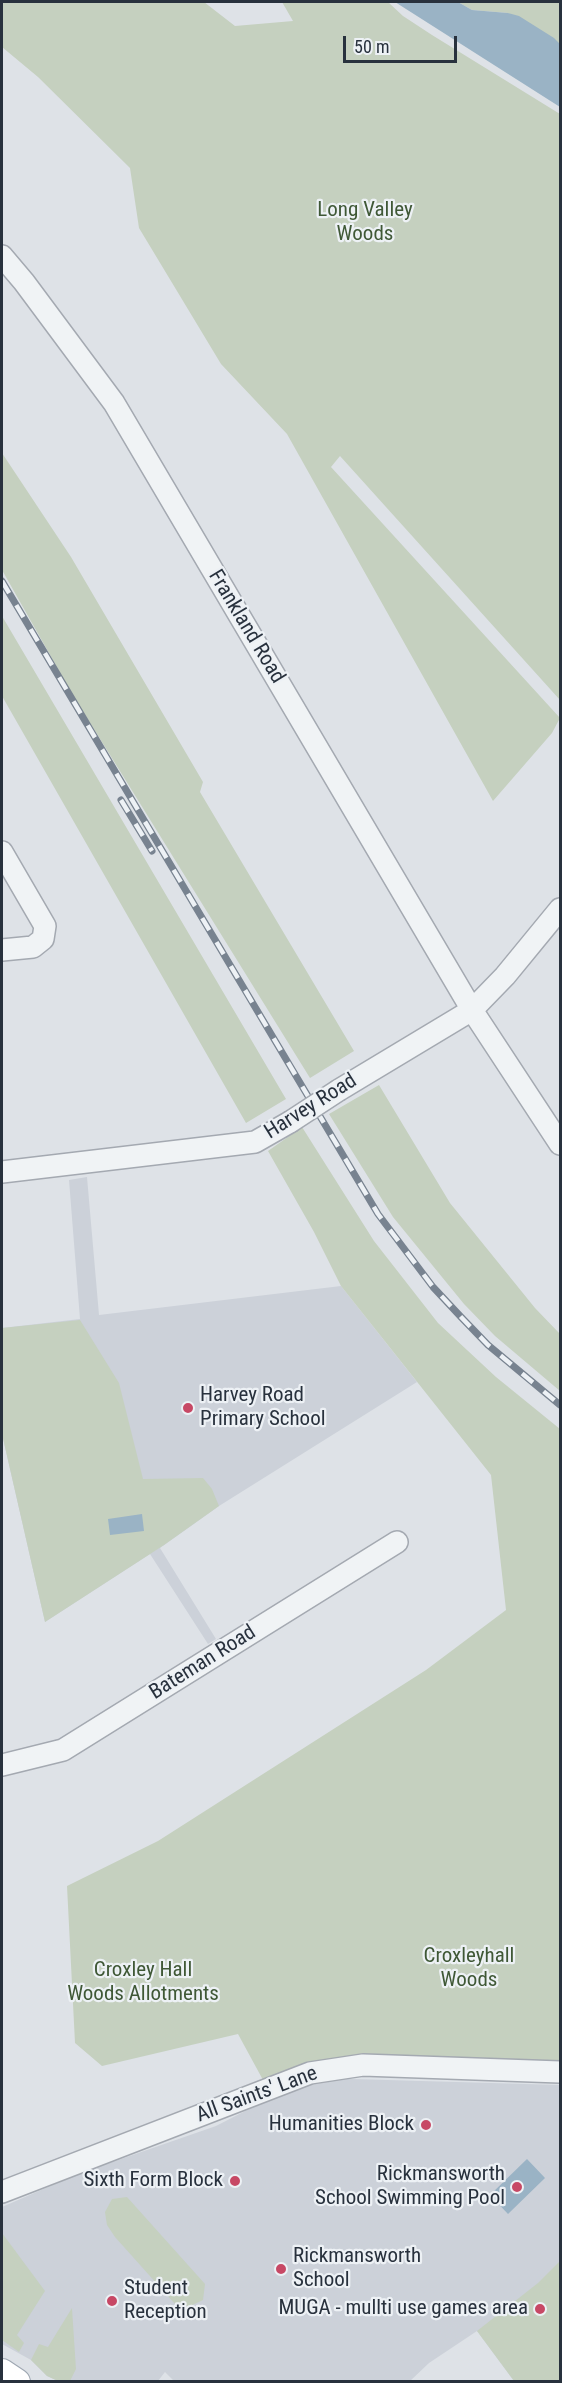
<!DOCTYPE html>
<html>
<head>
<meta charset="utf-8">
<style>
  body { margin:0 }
  #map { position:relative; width:562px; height:2383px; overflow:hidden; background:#dee2e7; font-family:"Roboto Condensed",sans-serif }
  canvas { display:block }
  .frame { position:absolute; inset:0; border:3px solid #28313d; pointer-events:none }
  .scale { position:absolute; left:343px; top:36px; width:114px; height:27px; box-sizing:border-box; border:3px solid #28313d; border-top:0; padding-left:8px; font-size:18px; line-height:21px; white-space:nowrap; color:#28313d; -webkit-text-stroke:4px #edf1f5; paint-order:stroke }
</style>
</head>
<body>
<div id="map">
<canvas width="562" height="2383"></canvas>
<div class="frame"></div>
<div class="scale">50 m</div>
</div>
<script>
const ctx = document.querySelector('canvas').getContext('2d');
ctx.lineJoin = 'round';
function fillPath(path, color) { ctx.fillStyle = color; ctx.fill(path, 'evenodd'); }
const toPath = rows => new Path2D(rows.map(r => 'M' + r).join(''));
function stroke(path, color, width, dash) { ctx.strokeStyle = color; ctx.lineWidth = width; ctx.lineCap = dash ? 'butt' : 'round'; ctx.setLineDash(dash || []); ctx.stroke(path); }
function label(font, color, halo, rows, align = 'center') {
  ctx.font = font + ' "Roboto Condensed",sans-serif'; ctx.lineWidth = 4.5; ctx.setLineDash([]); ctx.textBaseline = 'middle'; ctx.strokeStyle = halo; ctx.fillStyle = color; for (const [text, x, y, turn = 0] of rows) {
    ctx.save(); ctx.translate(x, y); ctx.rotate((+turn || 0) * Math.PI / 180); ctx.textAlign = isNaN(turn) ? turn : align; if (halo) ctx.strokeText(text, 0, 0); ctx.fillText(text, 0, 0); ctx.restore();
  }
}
fillPath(toPath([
  [87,1177,99,1315,341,1286,417,1382,219,1506,160,1548,216,1639,208,1644,150,1554,45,1622,2,1434,2,1328,80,1319,69,1180],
  [318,2078,560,2085,560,2381,514,2381,477,2331,429,2363,409,2382,175,2382,165,2372,158,2381,58,2381,47,2376,31,2360,2,2344,2,2207,78,2174,216,2126,294,2086]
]), '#ccd1d9');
fillPath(toPath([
  [2,2,204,2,235,26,293,21,282,2,388,2,403,16,432,35,560,114,560,700,340,456,331,467,560,718,552,733,493,801,287,434,221,364,139,228,130,168,38,77,2,47],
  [458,2,560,2,560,44,508,13,472,10],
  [2,453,71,557,203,782,200,792,354,1051,310,1078,71,692,2,570],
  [2,616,286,1099,246,1123,2,696],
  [379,1085,450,1203,535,1308,560,1334,560,1391,495,1336,464,1304,393,1217,329,1114],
  [302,1127,374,1241,438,1323,496,1377,560,1429,560,2066,385,2057,263,2080,238,2034,102,2066,75,2043,67,1886,158,1841,426,1670,506,1610,491,1475,341,1286,314,1232,268,1151],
  [80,1320,119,1383,143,1479,203,1478,212,1489,219,1506,164,1545,45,1622,2,1434,2,1328],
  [127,2197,205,2284,203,2300,188,2307,175,2304,115,2237,107,2225,105,2212,112,2199],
  [2,2233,45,2291,17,2335,24,2343,19,2352,2,2340],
  [560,2261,560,2381,514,2381,477,2331,538,2283],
  [72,2308,76,2369,70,2381,58,2381,47,2376,31,2360,39,2344,48,2347]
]), '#c5d0bf');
fillPath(toPath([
  [395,2,458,2,472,10,508,13,519,16,554,38,560,44,560,107],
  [142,1514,144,1531,110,1535,108,1519],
  [527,2159,545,2178,508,2214,490,2195]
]), '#9ab3c5');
const minor = toPath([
  [2,256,24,282,114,403,472,1010,560,1144],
  [2,852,45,926,43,939,33,947,2,950],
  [339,1090,472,1010,505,976,560,909],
  [2,1172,255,1142,290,1122],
  [2,1765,63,1750,397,1542],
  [2,2192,310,2073,363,2065,560,2072]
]);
const major = toPath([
  [2,2372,17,2382]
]);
stroke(minor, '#a4a9b1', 24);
stroke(major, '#9ea7b2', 28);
stroke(minor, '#f0f3f5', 21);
stroke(major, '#fff', 26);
const rail = toPath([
  [2,581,378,1214,433,1287,461,1317,488,1345,560,1405],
  [121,800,152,851]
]);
stroke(rail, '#788390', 7);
stroke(rail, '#edf1f5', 4.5, [14]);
const minorBridge = toPath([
  [290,1122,339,1090]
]);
stroke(minorBridge, '#a4a9b1', 24, []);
stroke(minorBridge, '#f0f3f5', 21);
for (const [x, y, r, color] of [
  [188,1408,6,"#c74865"],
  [426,2125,6,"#c74865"],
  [235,2181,6,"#c74865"],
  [517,2187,6,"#c74865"],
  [281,2269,6,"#c74865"],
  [112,2301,6,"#c74865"],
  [540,2309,6,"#c74865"]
]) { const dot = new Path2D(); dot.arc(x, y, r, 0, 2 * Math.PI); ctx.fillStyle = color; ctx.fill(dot); stroke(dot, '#edf1f5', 2); }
label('21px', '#3f5836', '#edf1f5', [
  ["Long Valley",365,211],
  ["Woods",365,235],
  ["Croxleyhall",469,1957],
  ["Woods",469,1981],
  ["Croxley Hall",143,1971],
  ["Woods Allotments",143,1995]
]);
label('21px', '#28313d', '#edf1f5', [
  ["Frankland Road",246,627,59],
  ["Harvey Road",311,1107,-32],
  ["Bateman Road",203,1663,-32],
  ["All Saints' Lane",257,2095,-20]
]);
label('21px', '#28313d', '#edf1f5', [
  ["Harvey Road",200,1396,"left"],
  ["Primary School",200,1420,"left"],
  ["Humanities Block",414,2125],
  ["Rickmansworth",505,2175],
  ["School Swimming Pool",505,2199],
  ["Sixth Form Block",223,2181],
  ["Rickmansworth",293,2257,"left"],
  ["School",293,2281,"left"],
  ["Student",124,2289,"left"],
  ["Reception",124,2313,"left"],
  ["MUGA - mullti use games area",528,2309]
], 'right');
</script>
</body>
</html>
